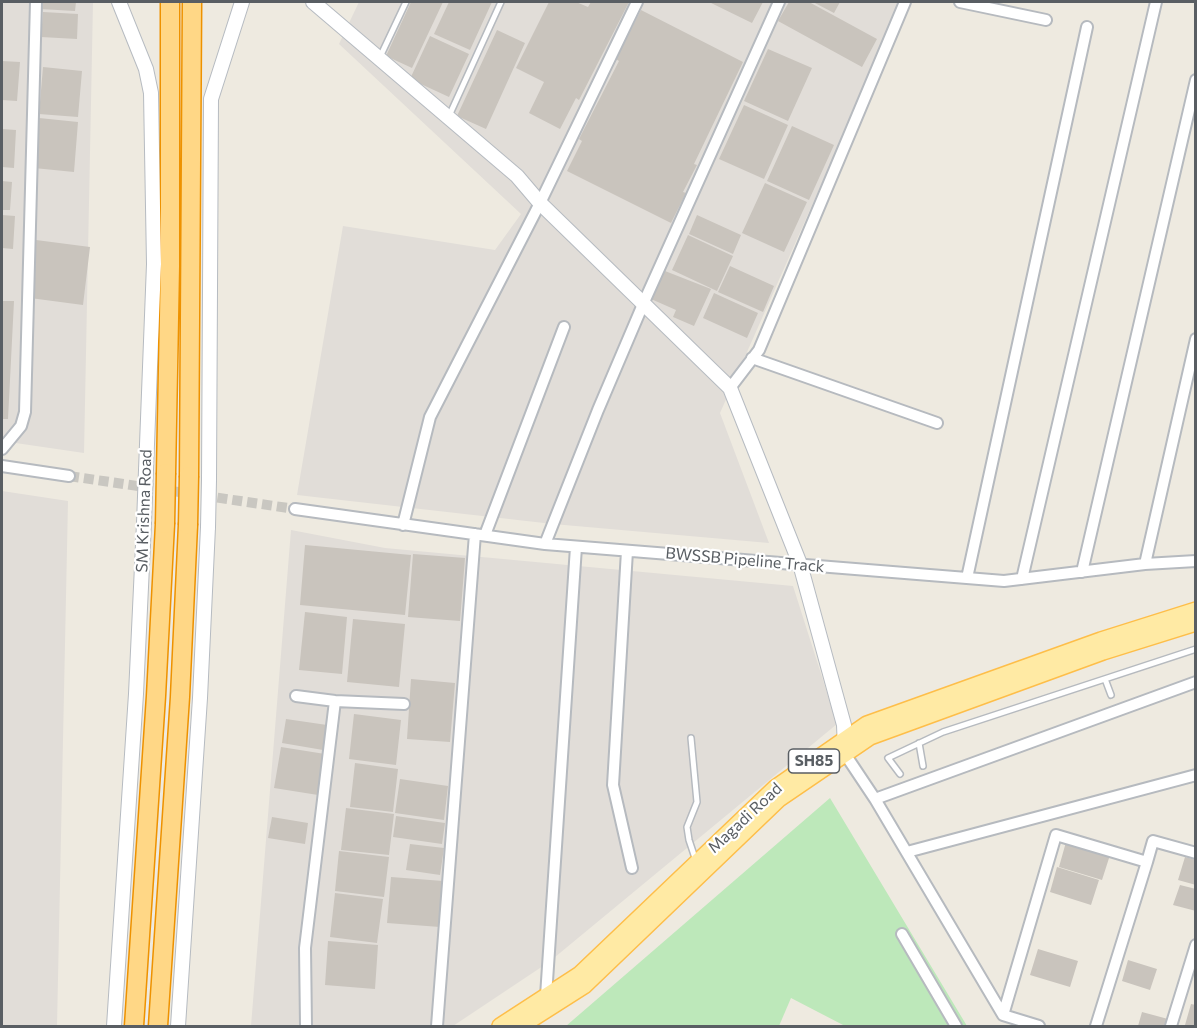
<!DOCTYPE html>
<html>
<head>
<meta charset="utf-8">
<style>
  body { margin:0 }
  #map { position:relative; width:1197px; height:1028px; overflow:hidden; background:#eeeae0; font-family:Commissioner,sans-serif }
  canvas { display:block }
  .frame { position:absolute; inset:0; border:3px solid #595e63; pointer-events:none }
</style>
</head>
<body>
<div id="map">
<canvas width="1197" height="1028"></canvas>
<div class="frame"></div>
</div>
<script>
const ctx = document.querySelector('canvas').getContext('2d');
ctx.lineJoin = 'round';
function fillPath(path, color) { ctx.fillStyle = color; ctx.fill(path, 'evenodd'); }
const toPath = rows => new Path2D(rows.map(r => 'M' + r).join(''));
function stroke(path, color, width, dash) { ctx.strokeStyle = color; ctx.lineWidth = width; ctx.lineCap = dash ? 'butt' : 'round'; ctx.setLineDash(dash || []); ctx.stroke(path); }
function label(font, color, halo, rows, align = 'center') {
  ctx.font = font + ' Commissioner,sans-serif'; ctx.lineWidth = 4.5; ctx.setLineDash([]); ctx.textBaseline = 'middle'; ctx.strokeStyle = halo; ctx.fillStyle = color; for (const [text, x, y, turn = 0] of rows) {
    ctx.save(); ctx.translate(x, y); ctx.rotate((+turn || 0) * Math.PI / 180); ctx.textAlign = isNaN(turn) ? turn : align; if (halo) ctx.strokeText(text, 0, 0); ctx.fillText(text, 0, 0); ctx.restore();
  }
}
fillPath(toPath([
  [2,2,93,2,84,453,2,441],
  [359,2,902,2,720,413,769,543,553,524,297,495,343,226,495,250,521,214,339,44],
  [2,491,68,501,57,1026,2,1026],
  [291,530,385,548,793,586,837,724,549,962,453,1026,251,1026]
]), '#e1ddd8');
fillPath(toPath([
  [830,798,967,1026,845,1026,791,998,779,1026,566,1026]
]), '#bde8ba');
fillPath(toPath([
  [41,2,76,2,75,11,40,9],
  [411,2,443,2,412,68,386,56],
  [449,2,492,2,470,50,434,34],
  [549,2,576,2,588,7,591,2,629,2,579,100,576,98,560,129,529,113,544,82,516,68],
  [709,2,763,2,752,23],
  [789,2,809,2,877,39,862,67,778,21],
  [813,2,840,2,834,13],
  [641,10,743,62,694,164,697,165,683,192,686,193,671,223,567,171,582,141,579,139,619,61,616,59],
  [43,12,78,14,77,39,41,37],
  [497,30,525,43,486,129,457,116],
  [430,36,469,54,449,97,410,79],
  [768,49,812,68,788,121,744,101],
  [2,61,20,62,17,101,2,100],
  [43,67,82,71,78,117,39,114],
  [744,105,788,125,764,179,719,159],
  [39,118,78,122,74,172,34,168],
  [792,126,834,145,809,200,767,181],
  [2,129,16,130,14,168,2,167],
  [2,181,12,182,10,210,2,210],
  [765,183,807,202,784,252,742,233],
  [2,215,15,216,13,249,2,248],
  [697,215,741,235,733,254,689,234],
  [688,235,733,256,717,291,672,270],
  [36,240,90,247,83,305,30,298],
  [730,266,774,286,763,312,718,292],
  [665,271,711,289,694,326,673,317,676,310,651,299],
  [714,293,758,313,747,338,703,318],
  [2,301,14,301,8,419,2,419],
  [305,545,411,555,405,615,300,605],
  [413,554,465,558,460,621,408,617],
  [305,612,347,617,342,674,299,670],
  [353,619,405,624,399,687,347,682],
  [411,679,455,683,450,742,407,739],
  [354,714,401,720,396,765,349,759],
  [286,719,327,725,323,750,282,743],
  [281,747,325,754,318,795,274,788],
  [355,763,398,769,393,812,350,807],
  [400,779,448,786,444,820,395,813],
  [346,808,394,814,389,855,341,850],
  [396,816,445,823,442,844,393,837],
  [272,817,308,823,305,844,268,838],
  [1066,842,1110,855,1102,880,1059,867],
  [410,844,444,848,440,875,406,870],
  [339,851,389,857,384,897,335,891],
  [1185,857,1196,860,1196,885,1178,880],
  [1057,867,1099,880,1091,905,1050,892],
  [391,877,443,881,440,927,387,923],
  [1180,885,1196,889,1196,911,1173,905],
  [335,893,383,899,377,943,330,937],
  [328,941,378,945,375,989,325,985],
  [1038,949,1078,961,1070,987,1030,975],
  [1128,960,1157,969,1150,990,1122,981],
  [1191,1004,1196,1005,1196,1026,1185,1025],
  [1142,1012,1168,1019,1166,1026,1138,1026]
]), '#c9c4bd');
stroke(toPath([
  [69,476,295,509]
]), '#c9c7c1', 10, [10, 5]);
const lane = toPath([
  [380,57,406,2],
  [449,116,501,2],
  [1105,679,1111,695],
  [691,738,697,802,687,827,689,840,696,861],
  [919,743,923,766],
  [900,774,888,758,943,732,1196,649]
]);
const street = toPath([
  [960,2,1046,20],
  [752,358,937,423],
  [730,388,759,350,905,2],
  [2,449,21,426,25,412,36,2],
  [2,466,69,476],
  [295,509,545,544,1004,581,1145,564,1196,561],
  [403,525,430,417,540,203,637,2],
  [485,535,564,327],
  [545,544,598,410,644,302,779,2],
  [627,551,613,785,632,868],
  [1145,564,1196,339],
  [1082,572,1196,80],
  [967,578,1087,27],
  [1022,579,1156,2],
  [296,696,335,701,404,704],
  [845,754,875,799,1003,1015,1039,1026],
  [875,799,1196,682],
  [907,852,1196,775],
  [902,934,956,1026],
  [546,996,576,547],
  [1003,1015,1056,835,1147,862,1153,841,1196,853],
  [306,1026,305,948,335,701],
  [437,1026,475,534],
  [1096,1026,1147,862],
  [1171,1026,1196,945]
]);
const secondary = toPath([
  [119,2,146,69,151,93,154,264,146,470],
  [313,2,517,176,540,203,730,388,800,564,844,725,845,749],
  [209,480,211,99,242,2],
  [114,1026,136,694,144,523],
  [178,1026,200,698,208,527]
]);
const primary = toPath([
  [500,1026,580,974,775,788,867,724,1101,640,1196,610],
  [521,1026,584,986,779,799,870,737,1103,652,1196,623]
]);
const highway = toPath([
  [166,473,170,266,170,2],
  [189,476,192,2],
  [134,1026,156,696,165,524],
  [158,1026,180,697,188,525]
]);
stroke(lane, '#b6babf', 8);
stroke(street, '#b6babf', 14);
stroke(secondary, '#b6bbc1', 16);
stroke(primary, '#febe49', 18);
stroke(highway, '#ee9200', 21);
stroke(lane, '#fff', 5);
stroke(street, '#fff', 10);
stroke(secondary, '#fff', 14);
stroke(primary, '#ffeaa4', 15);
stroke(highway, '#ffd786', 18);
const secondaryBridge = toPath([
  [144,523,146,470],
  [208,527,209,480]
]);
const highwayBridge = toPath([
  [165,524,166,473],
  [188,525,189,476]
]);
stroke(secondaryBridge, '#b6bbc1', 16, []);
stroke(highwayBridge, '#ee9200', 21, []);
stroke(secondaryBridge, '#fff', 14);
stroke(highwayBridge, '#ffd786', 18);
for (const [x, y, w] of [
  [814,761,51]
]) { const box = new Path2D(); box.roundRect(x - w / 2, y - 12, w, 24, 4.5); ctx.fillStyle = '#fff'; ctx.fill(box); stroke(box, '#595e63', 1.5); }
label('bold 15px', '#595e63', null, [
  ["SH85",814,761]
]);
label('16px', '#595e63', '#fff', [
  ["SM Krishna Road",144,511,-88],
  ["BWSSB Pipeline Track",745,560,5],
  ["Magadi Road",745,818,-43]
]);
</script>
</body>
</html>
